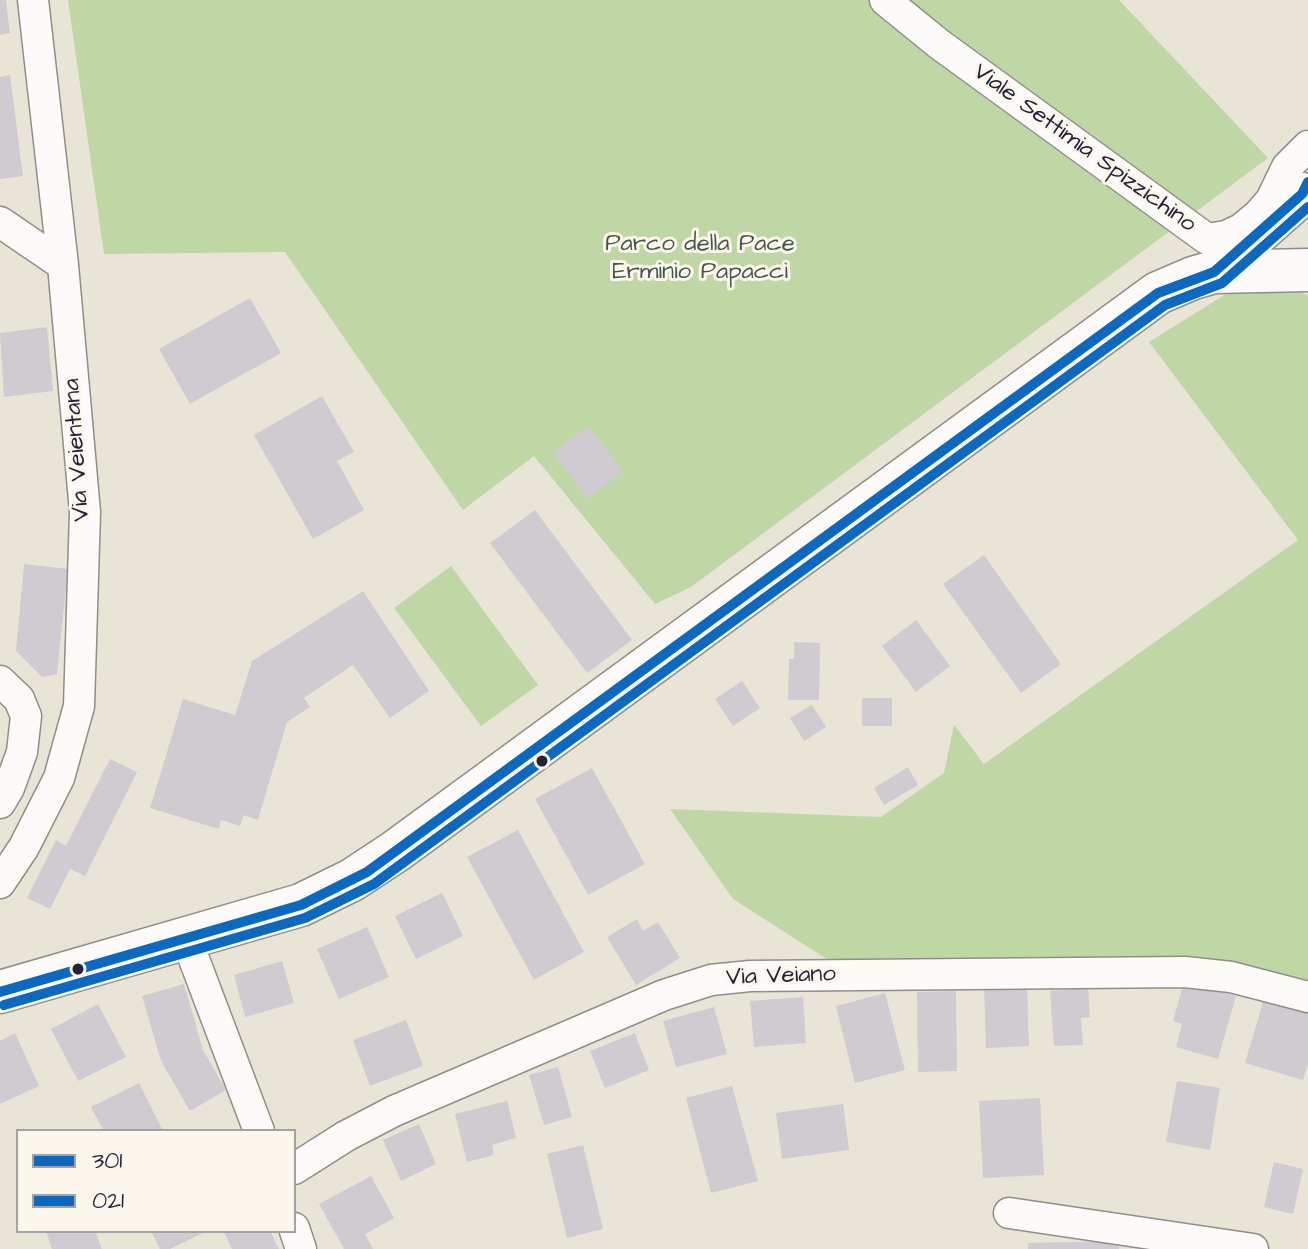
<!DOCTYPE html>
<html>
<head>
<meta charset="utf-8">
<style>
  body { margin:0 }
  #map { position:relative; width:1308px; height:1249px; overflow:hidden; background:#e8e5d7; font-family:"Architects Daughter",sans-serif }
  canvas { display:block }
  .legend { position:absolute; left:16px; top:1129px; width:280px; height:104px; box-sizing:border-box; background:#fbf7ec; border:2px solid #a4a2a5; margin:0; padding:10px 14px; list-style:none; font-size:24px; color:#22223b }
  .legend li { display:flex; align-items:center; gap:16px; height:40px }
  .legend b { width:40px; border:2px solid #a4a2a5 }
</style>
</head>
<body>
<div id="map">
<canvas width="1308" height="1249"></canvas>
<ul class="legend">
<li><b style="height:10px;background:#0c69bf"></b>301</li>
<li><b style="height:10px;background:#0c69bf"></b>021</li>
</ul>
</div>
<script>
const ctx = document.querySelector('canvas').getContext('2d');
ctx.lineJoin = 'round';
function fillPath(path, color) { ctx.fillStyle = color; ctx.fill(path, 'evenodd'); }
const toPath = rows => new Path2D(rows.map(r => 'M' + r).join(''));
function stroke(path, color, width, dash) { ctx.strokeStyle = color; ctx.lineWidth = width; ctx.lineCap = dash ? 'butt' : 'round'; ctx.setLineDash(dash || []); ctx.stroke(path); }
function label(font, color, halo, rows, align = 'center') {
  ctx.font = font + ' "Architects Daughter",sans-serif'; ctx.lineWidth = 6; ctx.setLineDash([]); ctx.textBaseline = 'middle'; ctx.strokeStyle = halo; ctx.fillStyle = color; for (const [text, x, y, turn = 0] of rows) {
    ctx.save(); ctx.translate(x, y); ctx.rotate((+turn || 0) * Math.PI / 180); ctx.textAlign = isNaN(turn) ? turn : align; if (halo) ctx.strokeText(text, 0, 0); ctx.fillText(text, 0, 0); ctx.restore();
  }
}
fillPath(toPath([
  [68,0,1119,0,1268,158,691,587,655,604,534,456,463,510,285,252,104,254],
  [1280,281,1308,296,1308,987,830,961,733,899,670,809,881,817,944,773,954,725,984,764,1298,540,1149,342,1234,289],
  [451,566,538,685,481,726,394,608]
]), '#bed7a5');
fillPath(toPath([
  [0,0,6,0,10,33,0,35],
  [10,75,23,176,0,179,0,77],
  [250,298,281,353,190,404,159,349],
  [47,327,53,391,4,397,0,333],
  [322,396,354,452,337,461,364,510,313,539,254,435],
  [588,426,623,471,588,499,553,453],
  [535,510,632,640,587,673,490,543],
  [984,555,1061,664,1021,693,943,584],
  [24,564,68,569,57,674,42,677,16,651],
  [363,591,429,691,390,718,353,665,304,698,310,707,287,722,258,820,244,815,240,826,221,820,219,829,150,808,183,699,235,715,252,661],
  [916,620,950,666,916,692,882,646],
  [794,642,820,643,819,700,788,700,789,659,794,659],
  [742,681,760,708,733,726,715,699],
  [862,698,892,698,892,726,862,726],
  [812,705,826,727,804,741,790,718],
  [110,759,137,772,85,876,70,869,50,909,27,898,56,840,66,846],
  [908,767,918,785,884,805,874,788],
  [592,768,645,864,588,895,535,799],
  [518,830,584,952,534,980,467,857],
  [442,893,463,936,416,959,395,916],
  [637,919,643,931,658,922,680,958,636,985,607,937],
  [367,927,389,977,339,999,317,949],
  [282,961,294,1003,245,1017,234,975],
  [1184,981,1236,996,1218,1059,1176,1047,1182,1024,1173,1021],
  [184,984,203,1050,226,1090,190,1111,161,1061,142,996],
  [1027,986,1029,1046,986,1048,984,988],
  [1088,988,1090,1017,1081,1018,1083,1045,1054,1046,1050,991],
  [956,991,957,1071,918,1072,917,992],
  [885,993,905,1070,855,1083,836,1006],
  [803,997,806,1043,754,1047,750,1001],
  [1264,999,1308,1012,1308,1063,1303,1080,1245,1063],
  [98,1004,126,1057,78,1081,51,1029],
  [714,1007,727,1054,676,1067,663,1021],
  [406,1020,423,1066,370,1086,353,1040],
  [15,1033,39,1086,0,1104,0,1041],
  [635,1033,649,1070,605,1088,590,1051],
  [558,1067,572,1117,544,1125,529,1075],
  [1177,1081,1220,1088,1210,1150,1166,1142],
  [139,1083,163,1131,104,1131,91,1107],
  [732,1086,758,1181,711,1193,686,1098],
  [1040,1098,1044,1175,983,1178,979,1101],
  [507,1101,516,1138,492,1145,494,1155,467,1162,455,1114],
  [843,1104,849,1150,782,1159,776,1113],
  [419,1124,436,1164,401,1181,383,1140],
  [583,1145,603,1229,567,1238,547,1154],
  [1274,1162,1303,1169,1293,1214,1264,1207],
  [371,1176,394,1218,365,1234,373,1249,344,1249,319,1204],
  [46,1231,95,1231,102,1249,52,1249],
  [151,1231,207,1231,170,1249,160,1249],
  [226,1231,270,1231,279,1249,232,1249,224,1232],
  [1119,1241,1119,1249,1028,1249,1028,1243]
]), '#cfcbd0');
const street = toPath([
  [885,0,939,44,1207,239,1226,236,1241,229,1258,215,1271,200,1287,167,1308,146],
  [0,222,63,265],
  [0,681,19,699,26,716,22,752,9,788,0,803],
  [0,883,24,847,59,778,79,706,85,512,63,265,33,0],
  [186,938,259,1131],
  [294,1169,346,1136,394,1111,664,995,711,980,750,976,1185,972,1231,977,1308,997],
  [1009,1213,1253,1249],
  [294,1228,301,1249]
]);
const secondary = toPath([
  [1214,272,1302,194],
  [0,992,301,905,352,880,396,851,1158,293,1193,278,1214,272,1308,270]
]);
stroke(street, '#8f8e8a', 33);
stroke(secondary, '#8f8e8a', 45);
stroke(street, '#fcfbf9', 30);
stroke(secondary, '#fcfbf9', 42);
stroke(toPath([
  [0,992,301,905,367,872,1158,293,1214,272,1302,194,1308,182]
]), '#0c69bf', 10);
stroke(toPath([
  [4,1005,305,918,374,884,1165,305,1222,283,1308,207]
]), '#0c69bf', 10);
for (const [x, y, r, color] of [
  [542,761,7,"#22223b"],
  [78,969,7,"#22223b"]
]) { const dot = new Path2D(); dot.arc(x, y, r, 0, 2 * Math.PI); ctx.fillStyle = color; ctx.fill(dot); stroke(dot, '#fbf7ec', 3); }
label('24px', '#22223b', '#fbf7ec', [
  ["Viale Settimia Spizzichino",1084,149,36],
  ["Via Veientana",78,450,-94],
  ["Via Veiano",781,977,-2]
]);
label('24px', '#46554e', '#fbf7ec', [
  ["Parco della Pace",700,245],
  ["Erminio Papacci",700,273]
]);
</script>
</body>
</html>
